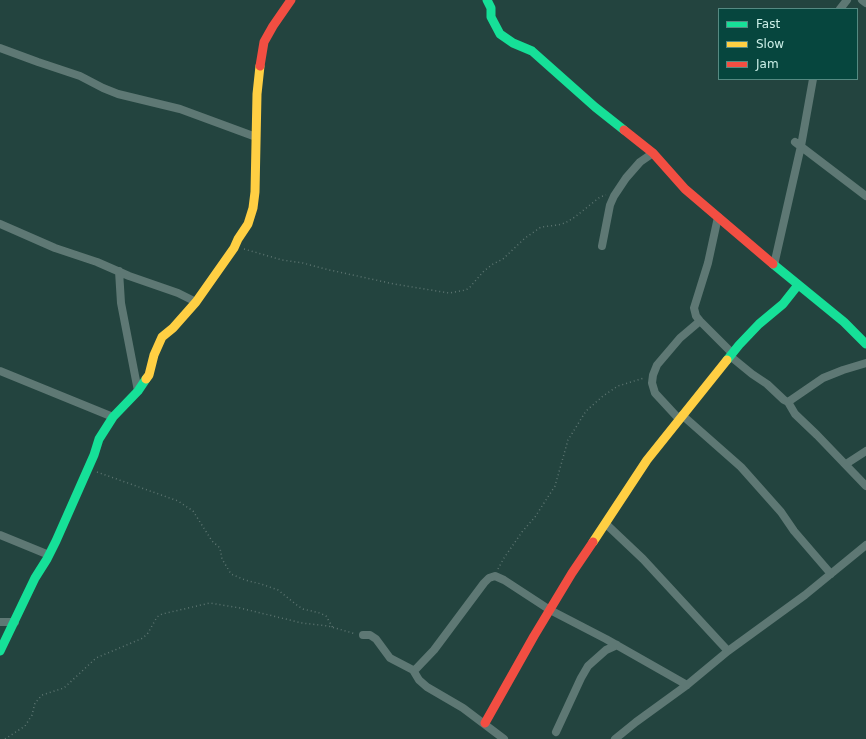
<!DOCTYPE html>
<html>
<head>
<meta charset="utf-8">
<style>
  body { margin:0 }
  #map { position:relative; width:866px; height:739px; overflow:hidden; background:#23443f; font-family:"DejaVu Sans",sans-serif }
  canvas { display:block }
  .legend { position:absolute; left:718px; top:8px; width:140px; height:72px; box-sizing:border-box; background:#06463e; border:1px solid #558a82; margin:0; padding:5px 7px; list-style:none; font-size:12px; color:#ccefe8 }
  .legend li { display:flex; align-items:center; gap:8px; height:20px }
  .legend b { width:20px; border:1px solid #558a82 }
</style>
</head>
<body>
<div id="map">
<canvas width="866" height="739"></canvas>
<ul class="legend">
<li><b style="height:5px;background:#16e098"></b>Fast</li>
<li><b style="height:5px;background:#ffcf43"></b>Slow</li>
<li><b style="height:5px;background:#f24e42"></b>Jam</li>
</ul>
</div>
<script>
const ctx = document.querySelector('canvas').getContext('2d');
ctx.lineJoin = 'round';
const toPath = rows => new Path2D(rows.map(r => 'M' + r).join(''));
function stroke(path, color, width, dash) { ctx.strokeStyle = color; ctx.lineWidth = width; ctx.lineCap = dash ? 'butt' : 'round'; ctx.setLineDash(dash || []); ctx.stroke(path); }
stroke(toPath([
  [244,249,282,260,303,263,325,269,394,284,449,293,466,290,470,287,484,271,493,264,503,259,525,238,541,227,558,225,565,223,575,217,600,197,606,195],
  [97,472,178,501,193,511,212,541,220,548,222,559,231,574,245,580,261,584,278,590,298,606,303,609,320,613,326,616,333,628],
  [498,569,504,558,522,532,535,517,555,486,568,440,586,411,603,396,618,386,644,378],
  [5,739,25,726,32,715,35,703,42,695,64,688,96,658,143,638,148,633,157,617,162,614,210,603,240,608,302,623,328,626,356,634]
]), '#5d7571', 1.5, [1, 3]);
stroke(toPath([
  [862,0,866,3],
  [840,9,847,0],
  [0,48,38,62,80,76,103,88,118,94,180,109,256,137],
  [795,142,866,196],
  [718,217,708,263,694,308,696,316,700,321,732,353],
  [0,224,55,248,97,262,129,276,178,293,196,302],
  [602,246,610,205,614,196,626,178,640,162,653,153],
  [774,265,801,146,813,79],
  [119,271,121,303,138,391],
  [730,356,752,374,767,384,784,400,788,402,823,378,843,370,866,363],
  [0,371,113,417],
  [788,402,795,414,817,435,866,486],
  [682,415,741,467,781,512,794,531,831,574],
  [679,419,655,393,652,383,653,375,657,365,680,338,700,321],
  [846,464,866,451],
  [606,524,643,559,728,651],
  [0,535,49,555],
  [0,622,15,622],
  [363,635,370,635,376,639,390,658,413,670,419,680,427,687,463,708,504,739],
  [414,671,434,650,484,583,489,578,495,576,504,580,550,610,606,639,687,685],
  [556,732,581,678,588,666,606,650,617,645],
  [615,739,636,722,687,685,728,651,805,595,866,545]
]), '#5e7874', 8);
stroke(toPath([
  [487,0,491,8,491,17,500,34,513,43,532,51,595,107,624,130],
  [773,264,844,322,866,344],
  [727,360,739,345,759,324,783,304,798,285],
  [0,651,35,578,47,559,56,541,94,455,99,439,113,417,138,391,146,379]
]), '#16e098', 9);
stroke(toPath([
  [146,379,149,375,154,355,162,337,173,328,196,302,234,248,238,239,248,224,253,208,255,192,257,94,260,66],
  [593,542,647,460,727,360]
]), '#ffcf43', 9);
stroke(toPath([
  [260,66,264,42,273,26,291,0],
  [624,130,653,153,685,189,773,264],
  [485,723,534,636,572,573,593,542]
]), '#f24e42', 9);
</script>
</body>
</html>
